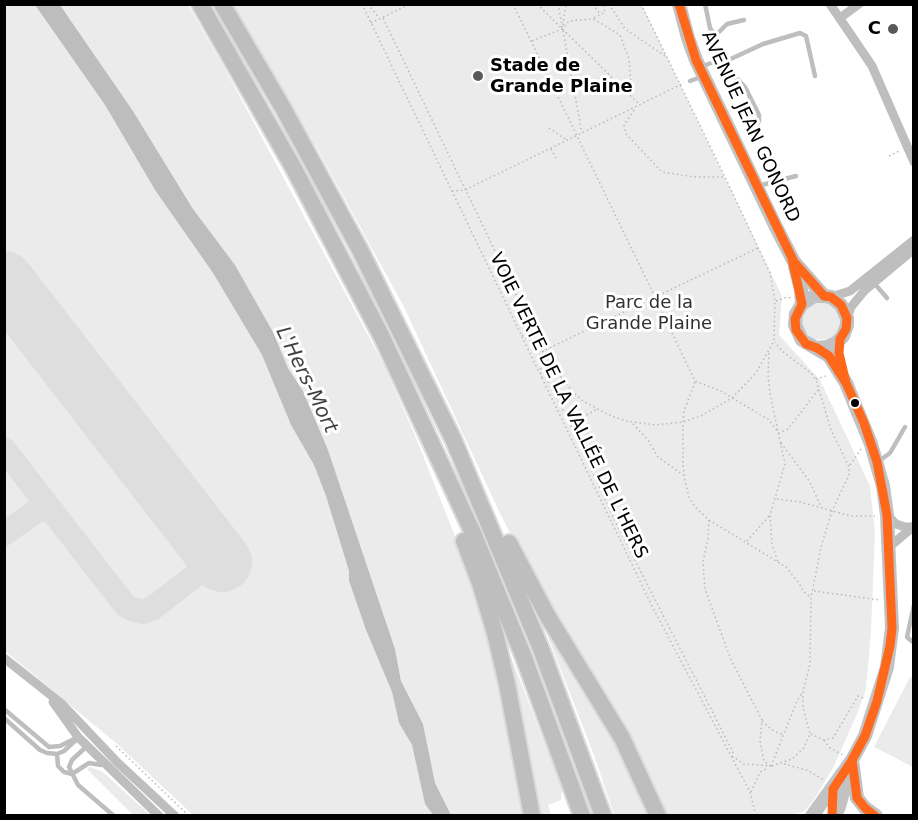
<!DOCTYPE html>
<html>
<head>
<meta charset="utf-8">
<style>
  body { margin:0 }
  #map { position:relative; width:918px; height:820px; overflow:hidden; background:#fff; font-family:"DejaVu Sans",sans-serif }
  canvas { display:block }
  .frame { position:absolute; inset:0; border:6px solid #000; pointer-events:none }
</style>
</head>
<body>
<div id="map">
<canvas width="918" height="820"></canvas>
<div class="frame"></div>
</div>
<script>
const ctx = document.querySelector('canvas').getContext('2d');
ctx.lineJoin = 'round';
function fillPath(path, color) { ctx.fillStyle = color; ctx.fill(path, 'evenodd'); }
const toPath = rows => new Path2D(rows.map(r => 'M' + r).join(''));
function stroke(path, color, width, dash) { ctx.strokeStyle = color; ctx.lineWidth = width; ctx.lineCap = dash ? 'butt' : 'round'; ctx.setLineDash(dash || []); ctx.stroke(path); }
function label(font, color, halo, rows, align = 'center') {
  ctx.font = font + ' "DejaVu Sans",sans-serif'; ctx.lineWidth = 6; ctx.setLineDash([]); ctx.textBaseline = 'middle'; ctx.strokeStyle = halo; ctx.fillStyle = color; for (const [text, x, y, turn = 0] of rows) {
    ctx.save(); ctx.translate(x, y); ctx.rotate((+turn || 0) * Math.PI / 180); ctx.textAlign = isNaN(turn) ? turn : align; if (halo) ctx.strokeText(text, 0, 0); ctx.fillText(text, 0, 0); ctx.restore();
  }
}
fillPath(toPath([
  [5,5,35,5,105,105,155,190,213,273,262,355,291,425,314,465,326,496,349,571,349,581,366,630,392,692,399,723,412,745,425,804,433,815,193,815,116,743,5,651,4,540,39,514,50,518,119,607,134,618,145,618,156,614,237,552,5,250],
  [60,5,188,5,225,69,384,365,416,438,472,579,497,666,526,815,451,815,435,783,423,724,401,681,395,649,328,450,303,391,288,368,273,332,235,265,193,209,133,111],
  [232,5,642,5,782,296,779,335,820,380,870,486,875,533,871,631,866,689,857,714,834,766,817,795,807,809,800,813,787,815,665,815,542,597,499,511,404,307,319,152],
  [809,302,832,302,842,322,837,333,832,337,827,339,815,340,810,337,802,329,800,317],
  [5,313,187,550,190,565,187,572,145,605,138,605,125,595,5,439],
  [5,469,14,470,33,495,34,499,31,507,5,527],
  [550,635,615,735,651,815,614,815,594,755,548,637],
  [509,652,562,788,561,800,548,805,551,815,556,814,559,815,539,815,507,653],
  [910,677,914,678,913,767,874,747],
  [90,767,103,772,150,815,133,815,87,769]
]), '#ebebeb');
fillPath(toPath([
  [35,5,60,5,133,111,193,209,235,265,273,332,288,368,303,391,328,450,395,649,401,681,423,724,435,783,451,815,433,815,425,804,412,745,399,723,392,692,366,630,349,581,349,571,326,496,314,465,291,425,262,355,213,273,155,190,105,105]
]), '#bdbdbd');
stroke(toPath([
  [4,449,125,605,132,609,143,612,153,608,202,570,209,558,205,541],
  [4,534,39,509,45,509,54,513]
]), '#dedede', 24);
stroke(toPath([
  [4,281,222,562]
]), '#dedede', 60);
const highway = toPath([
  [200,4,293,167,382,337,473,533,523,655,582,816],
  [222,4,283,108,360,250,453,439,541,649,603,816],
  [464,541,480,583,495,633,507,684,532,816],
  [509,543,547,615,622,738,658,816]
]);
stroke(highway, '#dbdbdb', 20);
stroke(toPath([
  [362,4,540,374],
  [368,4,379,18],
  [513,4,655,297,543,351,540,355,541,377,546,378,570,424,618,527,733,752,732,756,744,764,771,766],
  [537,4,639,104],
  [558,4,582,133],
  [593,4,599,13],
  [609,4,625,29,665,56],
  [641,4,725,177,770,273,775,301,774,341,756,373,732,398,723,392,695,381,655,297,758,248],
  [383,18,543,351,551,365,574,393,583,401,609,415,626,421,655,425,683,422,701,416,732,398,768,419,779,433,788,429,818,390],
  [594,18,605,12,603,4],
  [371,23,410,4],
  [563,25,566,4],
  [532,41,562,29,569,21,593,19,602,24,620,35,629,59,632,97],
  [634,110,624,125,626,134,662,172,695,177,724,177],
  [549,128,565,139],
  [551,149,557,160],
  [889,156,899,151],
  [452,191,465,190,684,83],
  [776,301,787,297,791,298],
  [522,335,542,350],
  [769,353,768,375,770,394,785,464,770,515,772,545,778,562],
  [542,378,652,606,750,792,756,816],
  [816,379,829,375],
  [695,382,684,411,683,422,683,465,685,481,689,497,695,507,709,520,786,567,799,583,803,591,810,597],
  [571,424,597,409],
  [633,424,648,440,658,457,683,475],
  [781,443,810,482,821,507],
  [850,465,861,449],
  [777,499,800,502,851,516,875,516],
  [709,520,708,538,703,562,705,589,731,660,762,720,760,741,764,761,770,766],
  [747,541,770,515],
  [814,591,880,600],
  [762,721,772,730,783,735],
  [811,734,824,740,833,738,858,696,864,698],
  [824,740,830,748,843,755],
  [116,746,189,816],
  [784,764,807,770,824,780],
  [771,766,797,701,802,693],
  [772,766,792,759,803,749,810,734,803,707,803,692,810,664,811,598,821,547,832,511,849,475,849,467,831,430,816,380,812,374,782,351,775,342],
  [751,792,760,772,768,768]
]), '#b9b9b9', 1.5, [1.5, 3]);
stroke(toPath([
  [705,4,710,28,715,36],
  [714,62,715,36,727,24,744,20],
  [722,63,763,44,800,33,806,36,815,76],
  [700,67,714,62,722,63,745,87,759,115,759,121,751,133],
  [690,81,701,77],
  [758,186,796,176],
  [874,283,887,298],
  [879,461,890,453,905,427],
  [914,605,907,637,914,643],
  [4,709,49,747,60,746,78,737],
  [4,718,40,750,47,753,57,754,64,751,77,739],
  [87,746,72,760,69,767,78,785,114,816],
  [57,754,58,766,64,772,72,774],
  [72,774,89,763,101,765]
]), '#bebebe', 4.5);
stroke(toPath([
  [830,4,872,66,914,162],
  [840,18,859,4],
  [831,297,850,291,914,240],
  [847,318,851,307,865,290,914,249],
  [887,515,896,524,905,527,912,527],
  [888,548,914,526],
  [4,658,62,704,118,763,175,816],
  [53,702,78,737,159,816]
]), '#bebebe', 9);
stroke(toPath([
  [679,4,688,38,696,60,776,227,794,262,824,296],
  [795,267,801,289,802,304],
  [852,760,857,798,865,808,876,816],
  [812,816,852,760,865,736,887,667,892,628,887,515,883,486,871,444,846,383,829,356,802,340,795,325,796,314,802,304,814,296,824,296,831,297,841,305,847,318,847,325,843,336,836,343,827,347,817,348],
  [834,816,839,807,848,774]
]), '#c2c2c2', 14);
stroke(highway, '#bebebe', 16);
stroke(toPath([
  [679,4,696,60,794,262,824,296,831,297,841,305,847,318,846,329,840,339,839,353,846,383,864,423,877,462,887,515,892,628,890,646,877,701,865,736,852,760,857,798,865,808,875,816],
  [792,259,802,304,795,319,796,330,806,344,817,348,829,356,846,383],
  [832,816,833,789,853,759]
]), '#ff671b', 9);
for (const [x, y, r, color] of [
  [893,29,6,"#595959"],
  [478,76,6,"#595959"],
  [855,403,5,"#000"]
]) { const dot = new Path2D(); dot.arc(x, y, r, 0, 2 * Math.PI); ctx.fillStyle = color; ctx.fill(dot); stroke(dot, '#fff', 2); }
label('bold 18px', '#000', '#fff', [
  ["C",881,29],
  ["Stade de",490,66,"left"],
  ["Grande Plaine",490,87,"left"]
], 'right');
label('18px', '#000', '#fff', [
  ["AVENUE JEAN GONORD",750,127,65],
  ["VOIE VERTE DE LA VALLÉE DE L'HERS",568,406,64]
]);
label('18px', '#313131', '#fff', [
  ["Parc de la",649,303],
  ["Grande Plaine",649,324]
]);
label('italic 20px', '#424242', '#fff', [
  ["L'Hers-Mort",306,380,64]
]);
</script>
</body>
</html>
